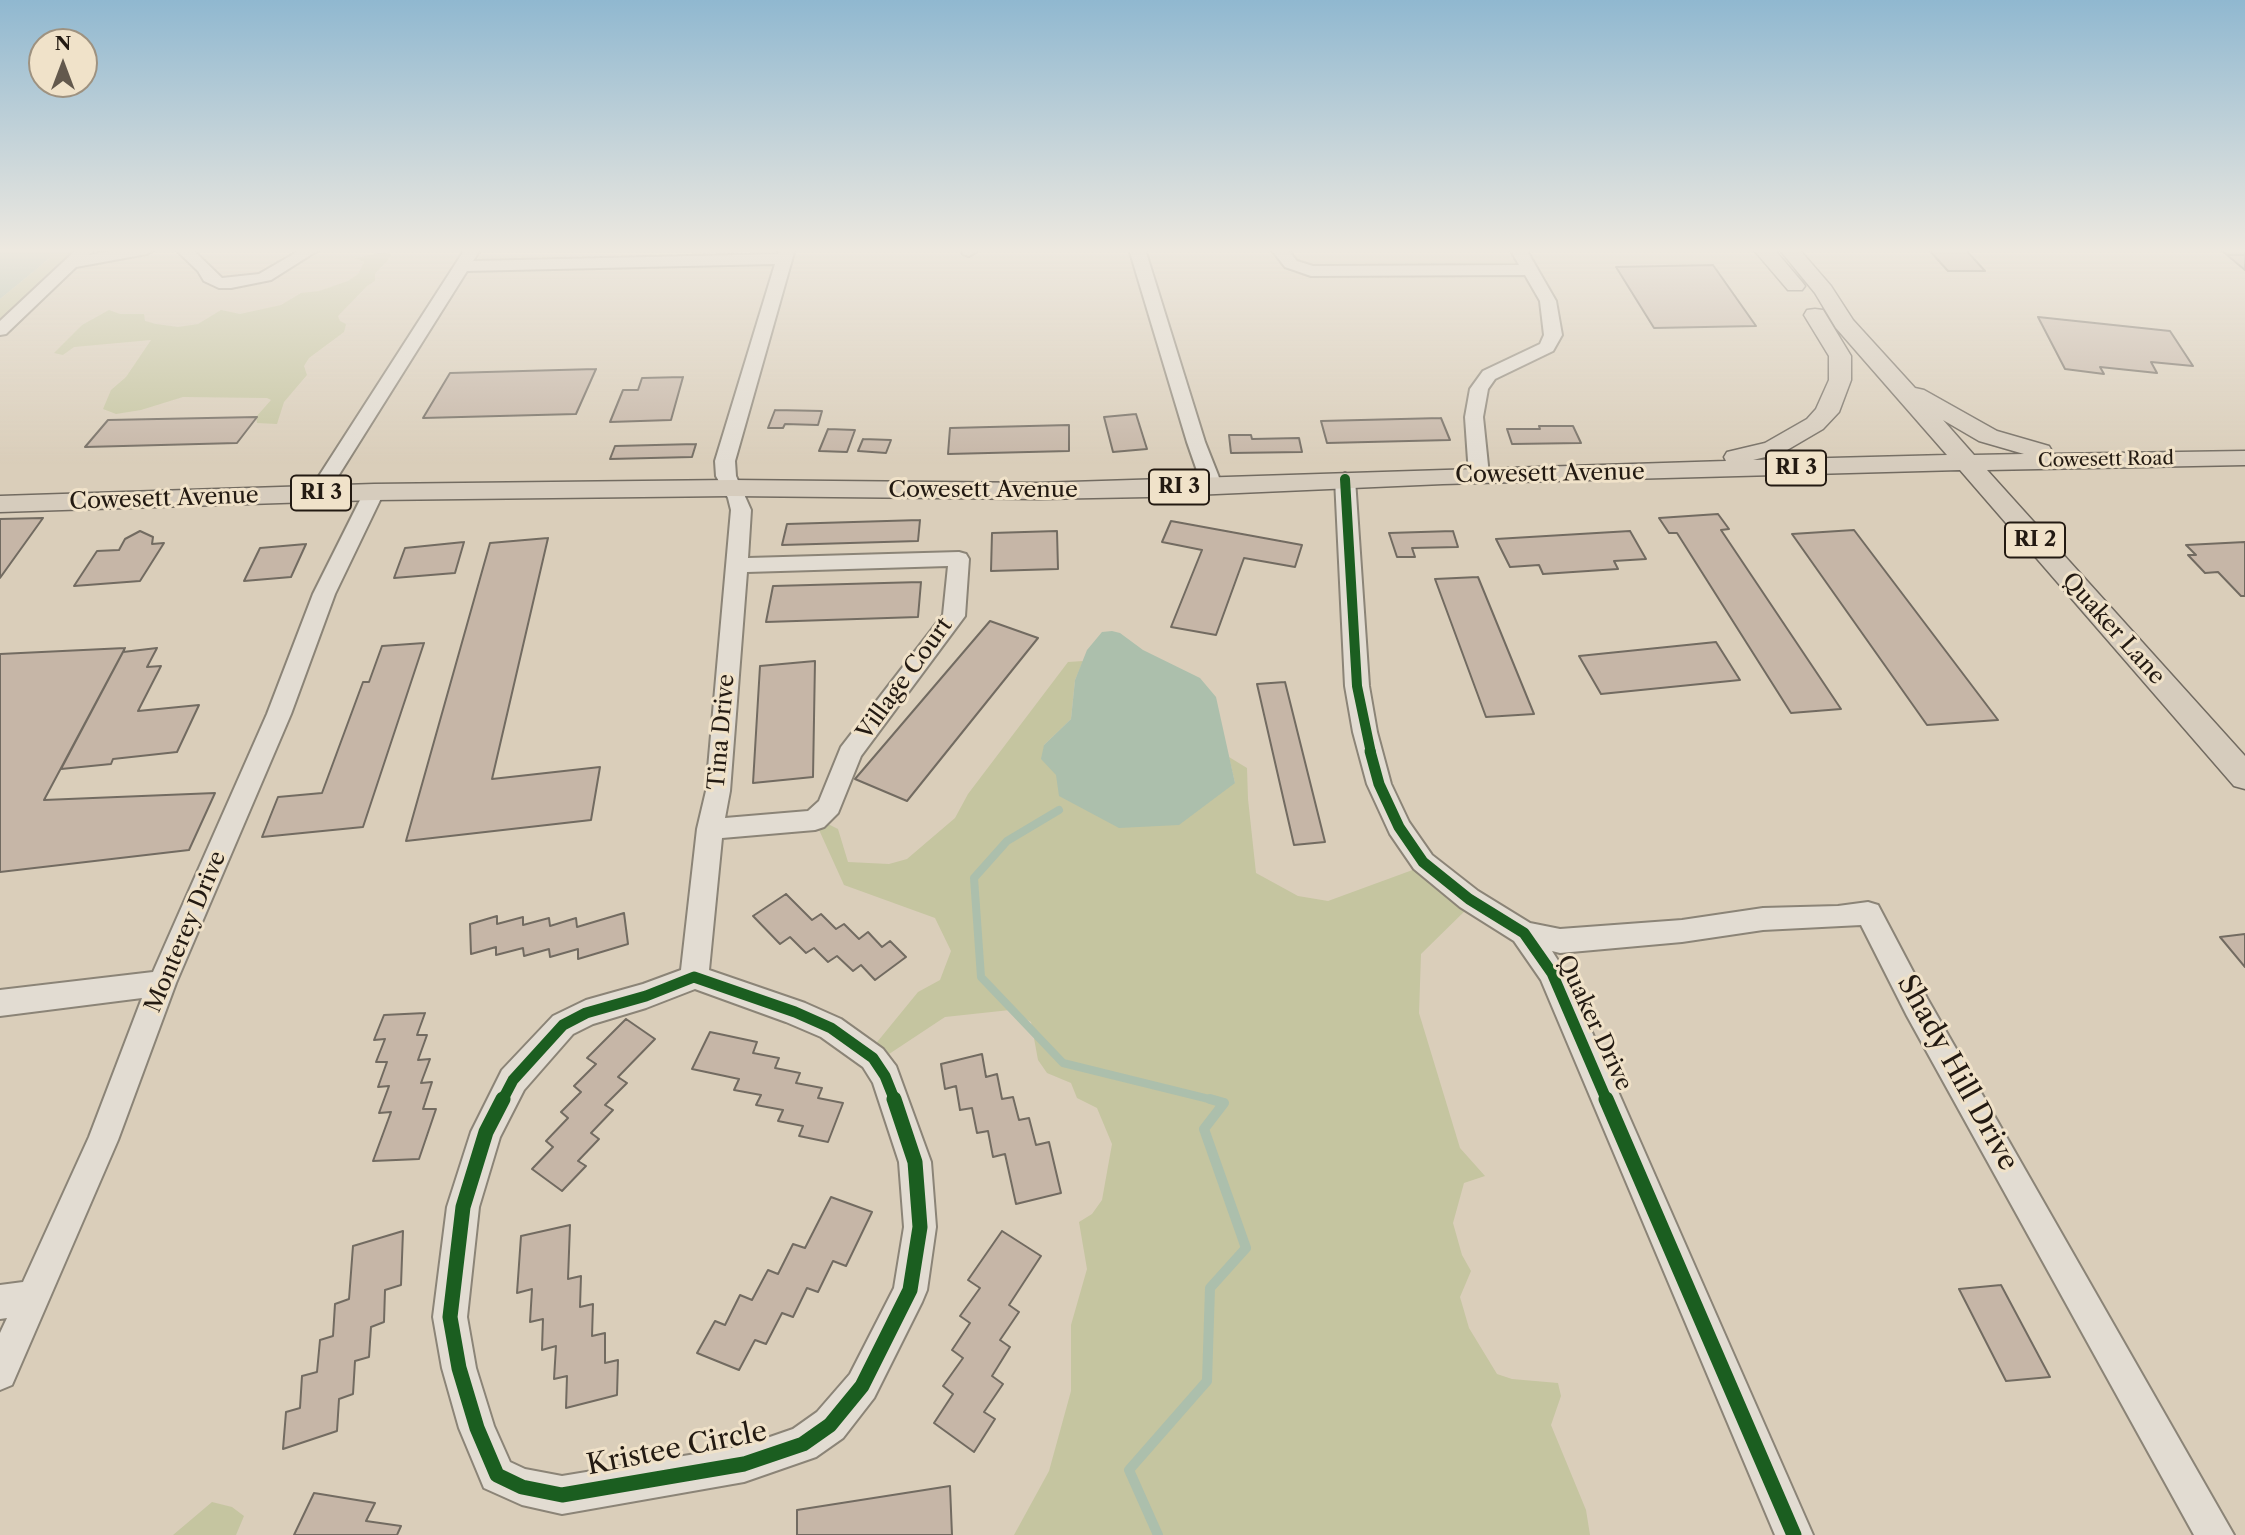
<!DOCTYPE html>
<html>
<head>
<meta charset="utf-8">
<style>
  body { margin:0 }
  #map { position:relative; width:2245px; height:1535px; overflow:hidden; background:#daceba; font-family:"Libre Caslon Text",serif }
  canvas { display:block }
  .north { position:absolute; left:28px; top:28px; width:70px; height:70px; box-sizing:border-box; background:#f0e2c9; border:2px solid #9e9280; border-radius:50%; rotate:0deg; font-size:19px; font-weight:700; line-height:28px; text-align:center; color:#231a12 }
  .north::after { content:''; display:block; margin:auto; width:24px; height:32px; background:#63594d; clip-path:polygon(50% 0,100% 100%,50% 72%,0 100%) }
</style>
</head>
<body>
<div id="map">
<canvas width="2245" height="1535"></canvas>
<div class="north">N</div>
</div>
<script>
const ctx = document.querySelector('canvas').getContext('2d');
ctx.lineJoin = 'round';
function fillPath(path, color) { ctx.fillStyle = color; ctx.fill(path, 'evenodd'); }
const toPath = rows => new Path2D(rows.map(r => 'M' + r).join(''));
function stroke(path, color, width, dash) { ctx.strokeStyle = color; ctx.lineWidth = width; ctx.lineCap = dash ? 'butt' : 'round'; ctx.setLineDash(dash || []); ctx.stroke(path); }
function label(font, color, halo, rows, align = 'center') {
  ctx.font = font + ' "Libre Caslon Text",serif'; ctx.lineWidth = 6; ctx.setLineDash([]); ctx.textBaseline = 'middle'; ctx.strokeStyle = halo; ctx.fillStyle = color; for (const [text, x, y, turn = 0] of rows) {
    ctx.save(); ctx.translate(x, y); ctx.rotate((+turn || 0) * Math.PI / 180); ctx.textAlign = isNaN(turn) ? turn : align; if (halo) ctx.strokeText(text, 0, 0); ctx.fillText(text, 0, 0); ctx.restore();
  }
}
fillPath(toPath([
  [36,249,86,249,0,329,0,299,50,258,43,249],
  [384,252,392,255,375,274,375,281,367,286,338,316,340,321,346,324,344,332,309,358,304,366,307,375,284,402,277,424,257,423,256,417,271,400,267,398,183,397,141,410,116,414,103,409,111,390,126,377,151,340,74,347,63,355,54,353,82,325,109,310,120,314,144,314,145,321,156,324,178,327,198,324,221,310,240,314,281,305,301,293,319,291,348,281,358,274,364,262,355,258],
  [1083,661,1075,680,1071,719,1044,745,1235,783,1229,757,1247,768,1248,799,1256,873,1298,896,1328,901,1418,868,1473,903,1421,954,1419,1013,1460,1148,1485,1176,1464,1183,1453,1223,1462,1255,1471,1271,1460,1297,1469,1328,1497,1374,1512,1379,1558,1383,1561,1396,1551,1425,1586,1510,1590,1535,1014,1535,1049,1471,1071,1391,1071,1325,1087,1269,1079,1222,1092,1214,1102,1200,1112,1144,1097,1108,1077,1098,1071,1083,1047,1073,1038,1060,1031,1022,1010,1010,945,1017,880,1060,869,1052,918,992,940,980,951,951,935,918,844,885,815,821,818,819,838,829,848,862,889,864,907,859,955,818,968,794,1068,662],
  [212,1502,232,1507,244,1516,236,1535,173,1535]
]), '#c5c5a0');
fillPath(toPath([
  [0,249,43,249,50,250,50,258,0,299],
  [1112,631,1120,633,1143,650,1200,678,1216,697,1235,783,1179,825,1119,828,1059,796,1056,775,1041,759,1044,745,1071,719,1075,680,1087,650,1102,632]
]), '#acbfac');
stroke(toPath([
  [1059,810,1007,841,974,878,981,977,1063,1063,1217,1101]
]), '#acbfac', 8);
stroke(toPath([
  [1158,1535,1129,1470,1207,1381,1210,1288,1246,1248,1204,1129,1224,1103,1210,1099]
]), '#acbfac', 10);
const building = toPath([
  [1928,249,1965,249,1985,271,1948,271,1928,249],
  [2220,249,2245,249,2245,255,2227,255,2220,249],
  [2227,255,2245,255,2245,270,2227,255],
  [1713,265,1756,326,1654,328,1616,267,1713,265],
  [2038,317,2170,331,2193,366,2151,362,2157,373,2100,367,2104,374,2065,369,2038,317],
  [596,369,576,414,423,418,450,373,596,369],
  [683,377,671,420,610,422,623,390,638,390,642,378,683,377],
  [775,410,822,411,818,425,785,424,783,428,768,428,775,410],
  [1136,414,1147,449,1113,452,1104,417,1136,414],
  [257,417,237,443,85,447,108,420,257,417],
  [1441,418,1450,440,1327,443,1321,421,1441,418],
  [1069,425,1069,451,948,454,950,428,1069,425],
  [1539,426,1573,426,1581,443,1512,444,1507,429,1540,429,1539,426],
  [828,429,855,430,847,452,819,451,828,429],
  [1229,435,1251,435,1252,439,1299,438,1302,452,1231,453,1229,435],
  [863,439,891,440,886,453,858,451,863,439],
  [696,444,692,457,610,459,615,446,696,444],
  [1718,514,1729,529,1721,530,1841,709,1791,713,1677,533,1669,533,1659,518,1718,514],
  [43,518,0,578,0,519,43,518],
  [920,520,918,541,782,545,787,524,920,520],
  [1171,521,1302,545,1295,567,1244,558,1216,635,1171,627,1202,550,1162,542,1171,521],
  [1854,530,1998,720,1927,725,1792,534,1854,530],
  [140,531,153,537,152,544,164,543,140,581,74,586,97,551,119,550,125,539,140,531],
  [1057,531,1058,569,991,571,992,533,1057,531],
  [1453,531,1458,547,1412,548,1415,557,1397,557,1389,533,1453,531],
  [1630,531,1646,559,1614,561,1618,569,1543,574,1539,565,1510,567,1496,539,1630,531],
  [548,538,492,779,600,767,591,820,406,841,490,543,548,538],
  [464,542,455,573,394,578,405,548,464,542],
  [2245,542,2245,596,2241,596,2218,572,2205,573,2188,555,2196,555,2186,545,2245,542],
  [306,544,291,577,244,581,260,548,306,544],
  [1478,577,1534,714,1486,717,1435,579,1478,577],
  [921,582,918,617,766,622,773,586,921,582],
  [990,621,1038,638,907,801,855,779,990,621],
  [1716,642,1740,680,1601,694,1579,656,1716,642],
  [424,643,363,827,262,837,278,797,322,793,363,682,369,682,382,646,424,643],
  [125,648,44,800,215,793,189,850,0,872,0,654,125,648],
  [157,648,147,667,161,666,138,711,199,705,177,752,113,759,111,764,61,769,123,652,157,648],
  [815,661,813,777,753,783,760,666,815,661],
  [1285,682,1325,842,1294,845,1257,684,1285,682],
  [786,894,812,920,821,914,836,929,844,924,859,939,868,932,882,947,890,941,906,957,875,980,861,965,853,971,837,956,828,962,814,948,806,953,790,937,780,944,753,916,786,894],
  [624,913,628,944,578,959,578,949,550,957,549,949,524,956,523,948,496,955,496,947,471,954,470,924,497,916,497,924,523,917,523,925,549,918,550,926,576,918,577,927,624,913],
  [2245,934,2245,967,2220,937,2245,934],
  [425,1013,417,1035,427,1035,418,1060,430,1059,421,1083,432,1082,423,1109,436,1109,419,1159,373,1161,391,1112,379,1113,389,1086,378,1087,387,1062,376,1062,385,1039,374,1040,384,1015,425,1013],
  [626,1019,655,1039,618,1077,627,1083,605,1105,613,1110,591,1133,599,1139,578,1161,586,1166,562,1191,532,1169,553,1147,546,1141,568,1118,561,1112,581,1092,574,1086,596,1064,587,1058,626,1019],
  [710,1032,757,1042,753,1053,779,1058,775,1068,800,1073,796,1083,822,1088,818,1098,843,1103,828,1142,799,1136,803,1126,778,1121,783,1110,756,1105,761,1095,734,1090,739,1079,692,1069,710,1032],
  [982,1054,986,1077,997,1074,1002,1099,1013,1097,1019,1120,1029,1118,1036,1145,1049,1142,1061,1193,1016,1204,1005,1154,993,1157,988,1131,977,1133,972,1108,960,1110,956,1086,945,1089,941,1064,982,1054],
  [831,1197,872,1212,846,1266,833,1261,818,1292,807,1288,793,1317,782,1313,766,1344,755,1340,739,1370,697,1353,715,1321,725,1325,740,1295,752,1300,768,1270,778,1274,793,1244,805,1248,831,1197],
  [570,1225,568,1279,581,1276,580,1307,593,1304,592,1336,605,1333,605,1363,618,1360,617,1395,566,1408,567,1376,554,1379,556,1346,542,1350,543,1319,530,1322,532,1289,517,1293,521,1236,570,1225],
  [403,1231,401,1285,385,1290,384,1322,371,1327,369,1357,355,1361,353,1394,339,1399,337,1431,283,1449,286,1412,300,1408,302,1376,317,1372,320,1340,333,1336,335,1304,349,1299,353,1246,403,1231],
  [1002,1231,1041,1256,1009,1305,1019,1312,1000,1340,1010,1347,992,1376,1003,1384,984,1412,995,1419,974,1452,934,1423,953,1394,943,1386,963,1358,952,1350,970,1323,960,1316,980,1288,968,1280,1002,1231],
  [2001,1285,2050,1377,2006,1381,1959,1289,2001,1285],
  [950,1486,952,1535,797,1535,797,1510,950,1486],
  [314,1493,375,1503,366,1521,401,1526,397,1535,294,1535,314,1493]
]);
fillPath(building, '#c6b6a7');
stroke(building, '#726b61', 2);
const minor = toPath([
  [77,249,94,249,89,255,123,249,155,249,147,254,76,267,6,334,0,335,0,321,77,249],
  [175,249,192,249,222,278,259,274,302,249,320,249,271,280,231,288,219,288,204,281,198,271,175,249],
  [465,249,476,249,479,252,473,261,778,254,779,249,795,249,735,461,736,476,751,510,748,558,959,552,966,554,969,559,965,616,861,756,838,813,824,827,815,830,722,838,709,970,805,1003,841,1019,883,1049,896,1066,931,1162,936,1227,927,1290,922,1302,874,1398,843,1438,816,1457,744,1482,562,1514,522,1505,484,1488,459,1428,442,1368,433,1317,447,1207,471,1132,502,1070,553,1016,586,1000,643,984,681,970,697,829,706,791,731,510,728,498,716,476,715,461,775,264,467,271,325,497,311,497,308,493,465,249],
  [948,566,943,615,841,747,819,801,808,811,725,818,730,791,747,572,948,566],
  [695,989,786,1022,821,1037,863,1067,873,1083,899,1162,904,1227,894,1288,850,1374,817,1412,793,1429,744,1446,562,1476,525,1469,510,1462,494,1426,476,1368,467,1317,479,1207,500,1137,524,1090,573,1034,593,1024,646,1008,695,989],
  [961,249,977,249,977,251,969,256,963,254,961,249],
  [1129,249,1145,249,1205,442,1222,485,1219,489,1205,489,1202,485,1187,442,1129,249],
  [1271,249,1287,249,1297,261,1313,266,1519,265,1510,249,1526,249,1556,301,1562,335,1553,351,1495,379,1488,389,1483,417,1489,475,1486,479,1472,479,1469,475,1465,417,1470,389,1483,371,1540,344,1544,335,1540,301,1525,275,1311,276,1285,267,1271,249],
  [1345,473,1355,479,1369,686,1377,732,1391,784,1409,822,1432,855,1478,891,1530,923,1560,929,1682,920,1763,908,1838,906,1868,902,1878,905,1927,998,2234,1535,2194,1535,1907,1016,1861,925,1763,930,1682,942,1560,953,1552,951,1566,973,1813,1535,1775,1535,1541,980,1514,941,1460,907,1414,869,1390,834,1367,784,1353,732,1345,686,1335,479,1345,473],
  [374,486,381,488,384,492,335,594,291,714,176,983,118,1140,12,1385,0,1390,0,1333,7,1318,0,1319,0,1285,23,1282,89,1137,142,998,0,1016,0,990,153,972,267,714,313,594,364,492,367,488,374,486]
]);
const major = toPath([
  [1753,249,1774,249,1802,282,1805,286,1802,290,1788,290,1753,249],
  [1779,249,1799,249,1831,286,1853,320,1915,388,1924,390,1997,431,2049,446,2052,451,2050,454,2245,451,2245,465,1987,470,2245,756,2245,789,2234,786,1960,470,1443,484,1148,497,1039,499,731,496,374,500,0,512,0,496,374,484,731,480,1039,483,1726,461,1724,457,1727,452,1765,443,1807,419,1816,409,1829,380,1829,356,1804,315,1807,310,1815,309,1823,310,1851,356,1851,380,1839,412,1823,429,1782,453,1753,460,1947,455,1836,328,1815,293,1779,249],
  [1943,420,1979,441,2024,454,1974,455,1943,420]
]);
stroke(minor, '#8b8477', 4);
stroke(major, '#726b61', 3);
fillPath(minor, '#e2dcd2');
fillPath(major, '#d6ccbd');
stroke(toPath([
  [1345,479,1357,686,1371,753]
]), '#1b5e20', 10);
stroke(toPath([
  [1370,751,1379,784,1399,827,1423,862,1469,899,1524,933,1552,973,1607,1101],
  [502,1101,513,1080,563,1025,586,1013,646,996,694,977,795,1012,831,1028,873,1058,885,1076,895,1101]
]), '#1b5e20', 11);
stroke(toPath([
  [503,1099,486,1132,463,1207,450,1317,459,1368,477,1428,497,1475,522,1487,562,1495,744,1464,803,1444,830,1425,862,1386,910,1290,920,1227,915,1162,894,1099],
  [1606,1099,1794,1535]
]), '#1b5e20', 15);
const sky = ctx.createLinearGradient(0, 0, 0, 464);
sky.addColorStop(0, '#90b8d0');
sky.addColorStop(0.54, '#eee9e0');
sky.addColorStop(1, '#eee9e000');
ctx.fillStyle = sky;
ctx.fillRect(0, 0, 2245, 464);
label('19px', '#231a12', '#f0e2c9', [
  ["Cowesett Road",2106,460,-1]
]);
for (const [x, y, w] of [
  [1796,468,60],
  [1179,487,60],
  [321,493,60],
  [2035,540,60]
]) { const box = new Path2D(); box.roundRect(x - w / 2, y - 17.5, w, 35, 5); ctx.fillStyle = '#f0e2c9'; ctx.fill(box); stroke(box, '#231a12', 2); }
label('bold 21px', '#231a12', null, [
  ["RI 3",1796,468],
  ["RI 3",1179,487],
  ["RI 3",321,493],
  ["RI 2",2035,540]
]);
label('23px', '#231a12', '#f0e2c9', [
  ["Cowesett Avenue",1550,474,-1],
  ["Cowesett Avenue",983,490],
  ["Cowesett Avenue",164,499,-2],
  ["Quaker Lane",2113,629,48],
  ["Village Court",905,679,-54],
  ["Tina Drive",722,732,-85],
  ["Monterey Drive",186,932,-67],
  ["Quaker Drive",1594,1023,65]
]);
label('28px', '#231a12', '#f0e2c9', [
  ["Shady Hill Drive",1957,1073,61],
  ["Kristee Circle",677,1449,-11]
]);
</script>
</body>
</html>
